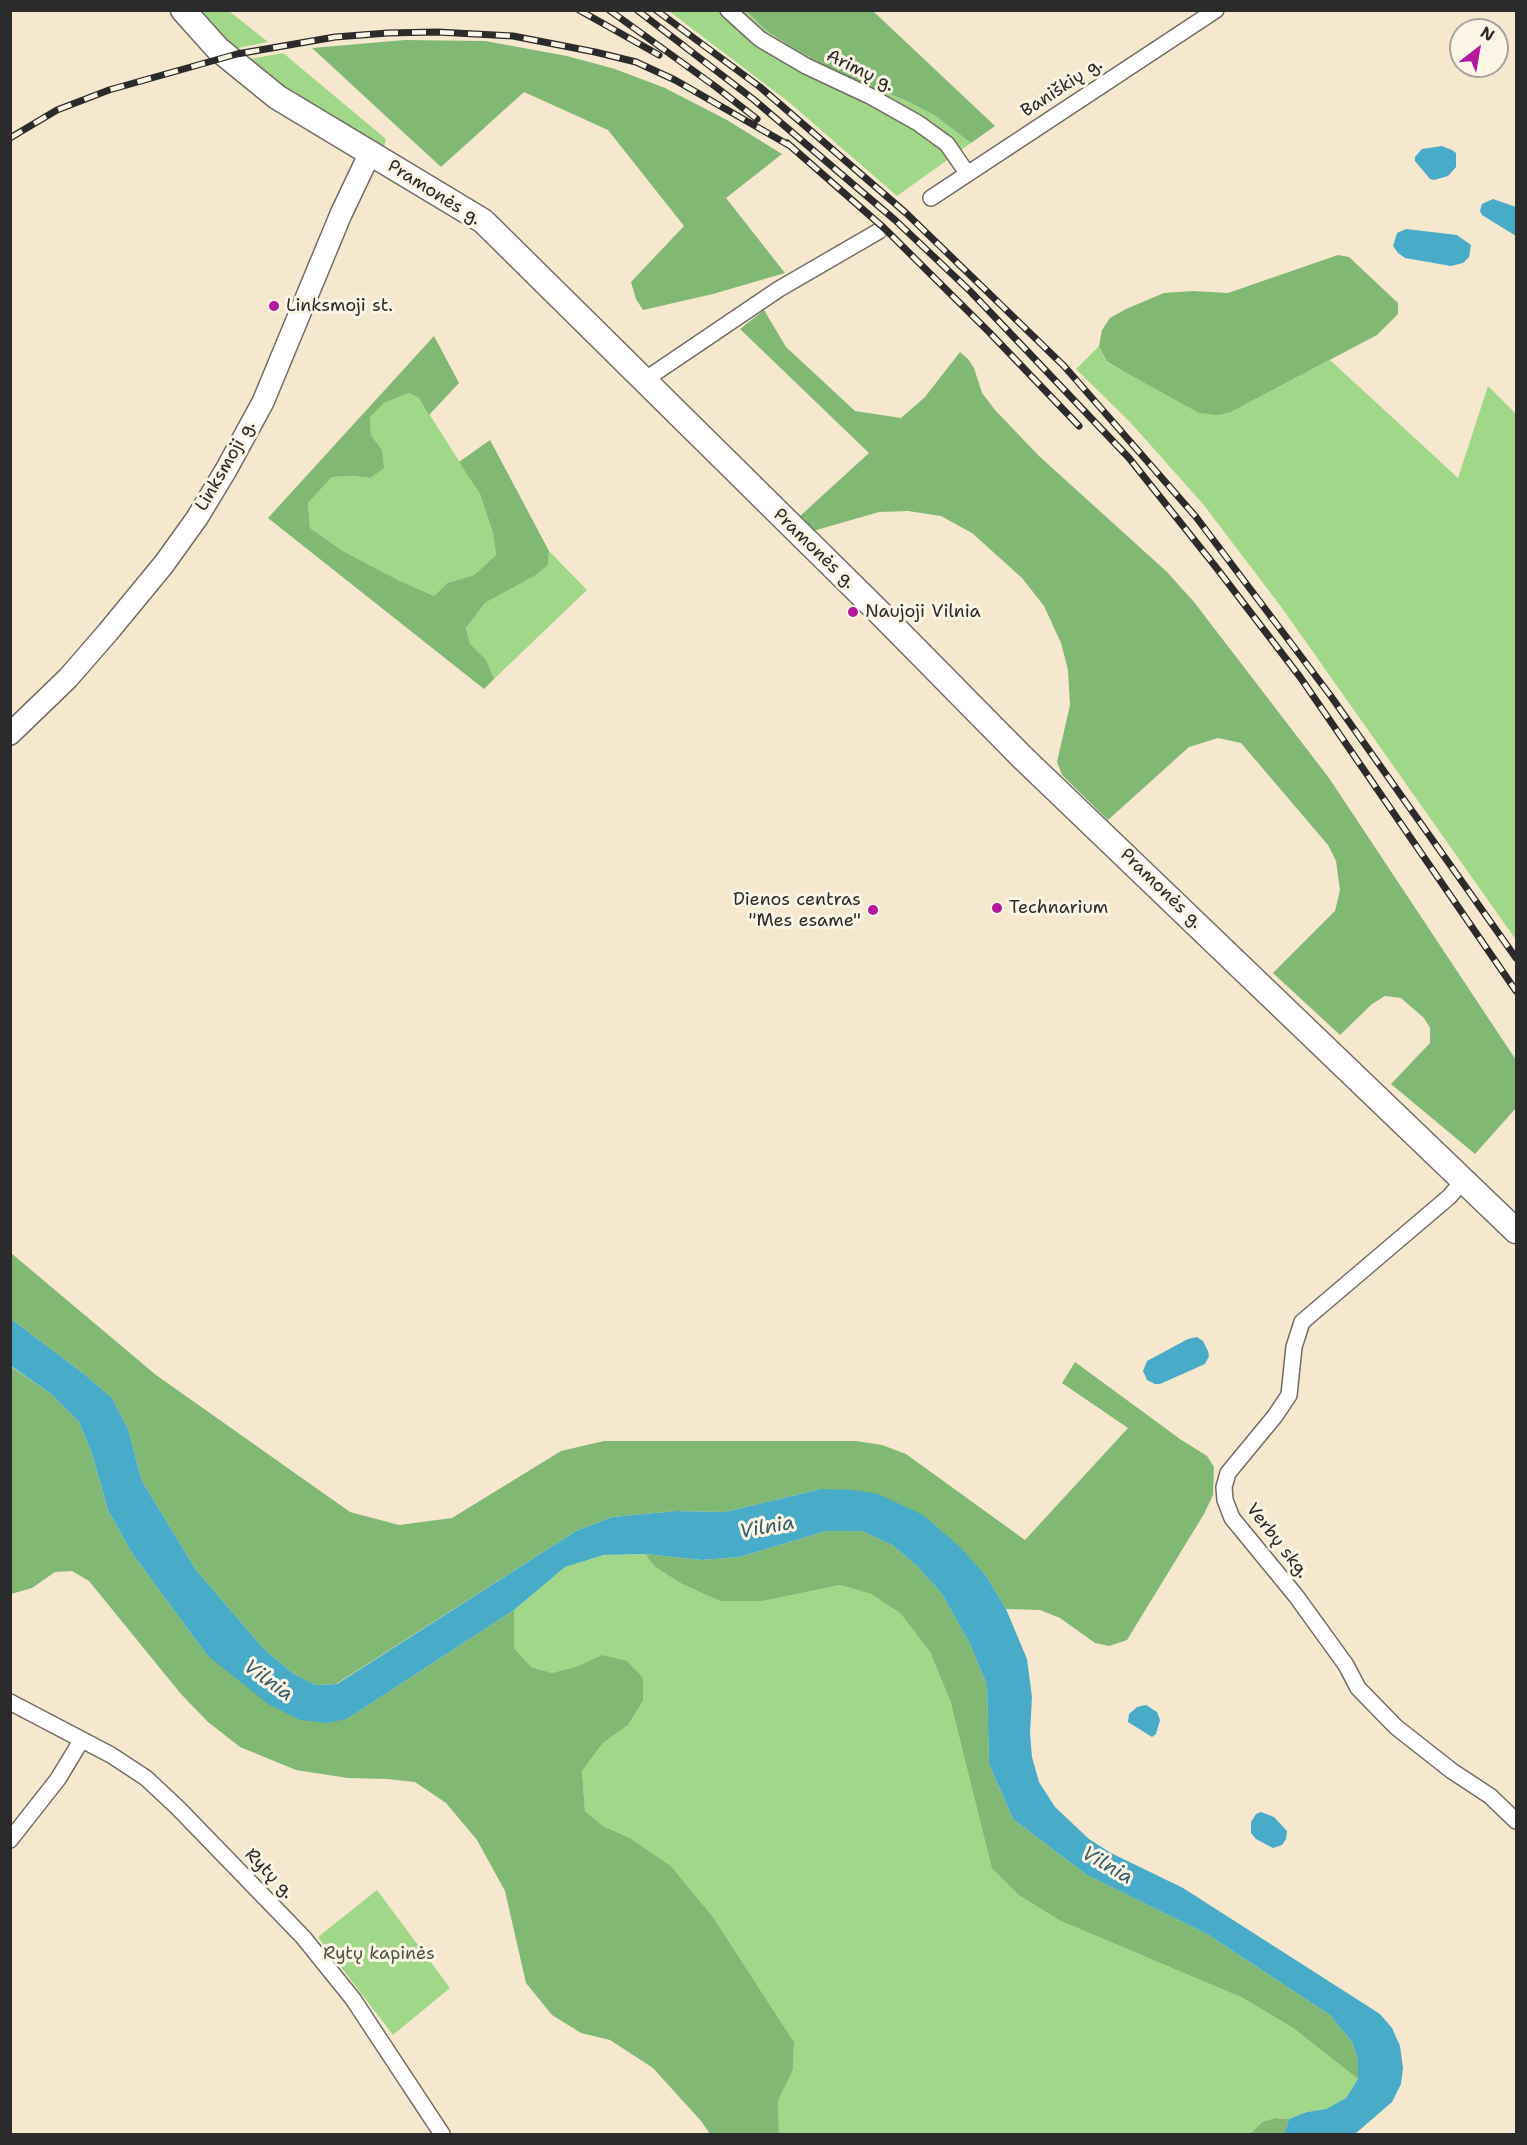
<!DOCTYPE html>
<html>
<head>
<meta charset="utf-8">
<style>
  body { margin:0 }
  #map { position:relative; width:1527px; height:2145px; overflow:hidden; background:#f6e8cf; font-family:"Shantell Sans",sans-serif }
  canvas { display:block }
  .frame { position:absolute; inset:0; border:12px solid #2b2b2b; pointer-events:none }
  .north { position:absolute; left:1449px; top:18px; width:60px; height:60px; box-sizing:border-box; background:#fcf5e5; border:2px solid #a8a49b; border-radius:50%; rotate:31deg; font-size:16px; font-weight:700; line-height:24px; text-align:center; color:#2b2b2b }
  .north::after { content:''; display:block; margin:auto; width:21px; height:27px; background:#b5179e; clip-path:polygon(50% 0,100% 100%,50% 72%,0 100%) }
</style>
</head>
<body>
<div id="map">
<canvas width="1527" height="2145"></canvas>
<div class="frame"></div>
<div class="north">N</div>
</div>
<script>
const ctx = document.querySelector('canvas').getContext('2d');
ctx.lineJoin = 'round';
function fillPath(path, color) { ctx.fillStyle = color; ctx.fill(path, 'evenodd'); }
const toPath = rows => new Path2D(rows.map(r => 'M' + r).join(''));
function stroke(path, color, width, dash) { ctx.strokeStyle = color; ctx.lineWidth = width; ctx.lineCap = dash ? 'butt' : 'round'; ctx.setLineDash(dash || []); ctx.stroke(path); }
function label(font, color, halo, rows, align = 'center') {
  ctx.font = font + ' "Shantell Sans",sans-serif'; ctx.lineWidth = 6; ctx.setLineDash([]); ctx.textBaseline = 'middle'; ctx.strokeStyle = halo; ctx.fillStyle = color; for (const [text, x, y, turn = 0] of rows) {
    ctx.save(); ctx.translate(x, y); ctx.rotate((+turn || 0) * Math.PI / 180); ctx.textAlign = isNaN(turn) ? turn : align; if (halo) ctx.strokeText(text, 0, 0); ctx.fillText(text, 0, 0); ctx.restore();
  }
}
fillPath(toPath([
  [196,11,229,11,268,42,232,49],
  [669,11,746,11,767,31,791,47,843,75,907,101,934,115,971,143,897,196,790,103],
  [283,53,386,139,384,147,382,148,296,96,244,60],
  [1099,346,1107,363,1218,415,1229,413,1330,360,1458,478,1488,386,1516,414,1516,940,1282,608,1203,504,1130,422,1076,369],
  [409,393,419,398,480,494,493,533,496,555,474,575,447,583,434,596,398,580,343,551,310,528,308,503,332,477,352,476,370,478,382,450,371,435,370,416,384,403],
  [549,551,587,590,494,679,486,661,470,644,466,628,485,603,536,575,548,565],
  [645,1554,655,1567,682,1584,721,1601,763,1601,840,1585,871,1594,900,1613,930,1652,951,1703,1061,1921,1243,1998,1293,2028,1358,2079,1346,2098,1326,2109,1307,2112,1289,2119,1275,2118,1262,2122,1250,2134,779,2134,778,2101,793,2070,794,2042,713,1917,671,1866,630,1838,603,1826,585,1811,582,1771,603,1743,628,1725,643,1701,603,1655,578,1666,552,1673,531,1667,514,1648,514,1610,565,1567,605,1555],
  [377,1890,450,1988,393,2035,318,1937]
]), '#a1d788');
fillPath(toPath([
  [746,11,873,11,995,126,971,143,934,115,907,101,843,75,791,47,767,31],
  [405,40,485,41,567,56,615,69,665,88,727,120,782,154,726,198,785,273,713,294,643,310,636,299,631,282,684,226,608,130,524,92,441,167,312,48],
  [1338,255,1349,257,1398,303,1398,314,1377,335,1229,413,1218,415,1199,413,1107,362,1099,346,1102,330,1110,318,1126,309,1164,293,1193,291,1228,293],
  [764,310,786,347,855,411,901,418,925,397,960,352,968,359,974,368,982,393,995,410,1039,456,1167,572,1194,602,1329,778,1516,1060,1516,1108,1475,1154,1391,1084,1430,1043,1430,1028,1424,1018,1401,998,1385,996,1372,1004,1340,1035,1273,973,1335,911,1340,890,1336,861,1328,845,1241,743,1218,738,1189,747,1108,820,1062,775,1057,762,1070,705,1068,670,1061,643,1044,606,1022,578,972,533,941,516,908,511,879,512,813,531,799,517,869,453,740,329],
  [434,336,459,383,429,415,419,398,409,393,384,403,370,417,371,435,382,450,384,468,370,478,352,476,332,477,308,503,310,528,343,551,398,580,434,596,447,583,474,575,496,555,493,533,480,494,459,462,490,440,549,551,548,565,536,575,485,603,466,628,470,644,486,660,494,679,484,689,268,518],
  [11,1253,156,1375,350,1512,399,1525,452,1518,561,1451,604,1441,856,1441,882,1445,906,1454,1025,1540,1128,1428,1062,1383,1075,1362,1180,1439,1207,1456,1214,1467,1213,1495,1204,1514,1127,1640,1109,1646,1095,1643,1060,1618,1040,1610,1006,1609,986,1576,821,1489,725,1512,676,1511,612,1517,576,1531,336,1684,316,1685,294,1674,264,1649,196,1570,142,1481,128,1429,112,1398,84,1374,11,1319],
  [10,1366,51,1394,79,1422,92,1454,108,1510,132,1553,207,1655,347,1719,514,1610,514,1648,531,1667,552,1673,578,1666,602,1655,627,1661,643,1678,643,1701,628,1725,603,1743,582,1771,585,1811,603,1826,630,1838,671,1866,713,1917,794,2042,793,2070,778,2101,779,2134,710,2134,701,2121,653,2068,610,2040,581,2033,552,2015,526,1983,505,1891,477,1840,446,1803,415,1782,387,1779,348,1778,296,1770,240,1747,208,1722,181,1694,89,1581,72,1571,55,1572,32,1588,11,1594],
  [826,1531,862,1531,892,1545,916,1565,942,1594,970,1644,987,1685,989,1764,1013,1819,1087,1875,1207,1934,1330,2015,1352,2042,1358,2059,1358,2079,1293,2028,1243,1998,1061,1921,1019,1895,992,1868,951,1703,930,1652,900,1613,871,1594,840,1585,763,1601,720,1601,682,1584,655,1567,645,1554,702,1560,740,1557],
  [1275,2118,1289,2119,1284,2134,1250,2134,1262,2122]
]), '#80b874');
fillPath(toPath([
  [1442,146,1452,150,1456,153,1456,167,1448,176,1434,180,1430,179,1415,161,1415,157,1422,149],
  [1493,199,1516,207,1516,236,1482,215,1480,211,1482,204],
  [1406,229,1457,235,1471,245,1469,257,1463,263,1451,266,1405,258,1398,253,1393,246,1397,233],
  [11,1319,84,1374,112,1398,128,1429,142,1481,196,1570,264,1649,294,1674,316,1685,337,1684,576,1531,612,1517,676,1511,725,1512,821,1489,853,1490,878,1494,923,1515,959,1546,986,1576,1006,1609,1027,1659,1032,1697,1030,1733,1032,1757,1039,1782,1055,1807,1089,1839,1111,1853,1183,1888,1380,2014,1392,2028,1400,2046,1403,2068,1401,2084,1392,2102,1355,2134,1284,2134,1289,2119,1307,2112,1326,2109,1346,2098,1358,2079,1358,2059,1352,2042,1330,2015,1207,1934,1087,1875,1013,1819,989,1764,987,1685,970,1644,942,1594,916,1565,892,1545,862,1531,826,1531,740,1557,702,1560,645,1554,604,1555,565,1567,514,1610,347,1719,326,1723,300,1720,268,1704,207,1655,132,1553,108,1510,92,1454,79,1422,51,1394,11,1366],
  [1197,1337,1203,1341,1208,1351,1209,1356,1205,1364,1160,1384,1155,1384,1147,1380,1143,1371,1147,1361,1188,1339],
  [1146,1705,1157,1712,1160,1720,1156,1734,1152,1737,1128,1722,1129,1714,1137,1707],
  [1261,1812,1274,1817,1287,1831,1286,1839,1282,1845,1273,1848,1256,1839,1251,1833,1251,1822,1256,1814]
]), '#48abc7');
const minor = toPath([
  [728,10,760,39,806,66,870,96,918,123,947,144,967,173],
  [931,198,1216,10],
  [643,381,779,289,879,231],
  [1464,1180,1449,1197,1302,1322,1294,1347,1289,1395,1275,1416,1228,1473,1224,1487,1225,1500,1232,1518,1296,1596,1346,1665,1358,1688,1396,1727,1452,1771,1490,1796,1516,1821],
  [10,1702,111,1755,146,1778,178,1808,303,1937,353,1999,442,2134],
  [10,1840,58,1779,81,1741]
]);
const secondary = toPath([
  [10,734,68,678,108,632,164,564,197,518,226,470,263,402,341,214,370,153]
]);
const primary = toPath([
  [183,10,218,49,277,97,483,221,881,614,1022,757,1516,1231]
]);
stroke(minor, '#726d64', 18);
stroke(secondary, '#726d64', 24);
stroke(primary, '#726d64', 27);
stroke(minor, '#fff', 15);
stroke(secondary, '#fff', 21);
stroke(primary, '#fff', 24);
const rail = toPath([
  [579,10,659,55],
  [609,10,716,87,757,119],
  [637,10,753,99,895,220,970,291,1129,458,1215,566,1300,677,1516,991],
  [656,10,760,87,906,213,1064,366,1196,517,1330,695,1516,958],
  [10,138,57,110,109,90,237,54,335,37,388,33,437,32,513,36,595,52,636,62,675,80,792,147],
  [787,143,884,228,989,332,1079,426]
]);
stroke(rail, '#2b2b2b', 7);
stroke(rail, '#fcf5e5', 4.5, [14]);
for (const [x, y, r, color] of [
  [274,306,6,"#b5179e"],
  [853,612,6,"#b5179e"],
  [997,908,6,"#b5179e"],
  [873,910,6,"#b5179e"]
]) { const dot = new Path2D(); dot.arc(x, y, r, 0, 2 * Math.PI); ctx.fillStyle = color; ctx.fill(dot); stroke(dot, '#fcf5e5', 2); }
label('18px', '#2b2b2b', '#fcf5e5', [
  ["Arimų g.",860,71,26],
  ["Baniškių g.",1062,88,-33],
  ["Pramonės g.",434,193,32],
  ["Linksmoji g.",226,466,-60],
  ["Pramonės g.",814,549,44],
  ["Pramonės g.",1161,889,44],
  ["Verbų skg.",1277,1541,52],
  ["Rytų g.",269,1874,46]
]);
label('18px', '#2b2b2b', '#fcf5e5', [
  ["Linksmoji st.",286,306],
  ["Naujoji Vilnia",865,612],
  ["Dienos centras",861,900,"right"],
  ["\"Mes esame\"",861,921,"right"],
  ["Technarium",1009,908]
], 'left');
label('18px', '#485642', '#fcf5e5', [
  ["Rytų kapinės",379,1954]
]);
label('italic 20px', '#375e69', '#fcf5e5', [
  ["Vilnia",767,1528,-10],
  ["Vilnia",268,1681,36],
  ["Vilnia",1107,1866,30]
]);
</script>
</body>
</html>
